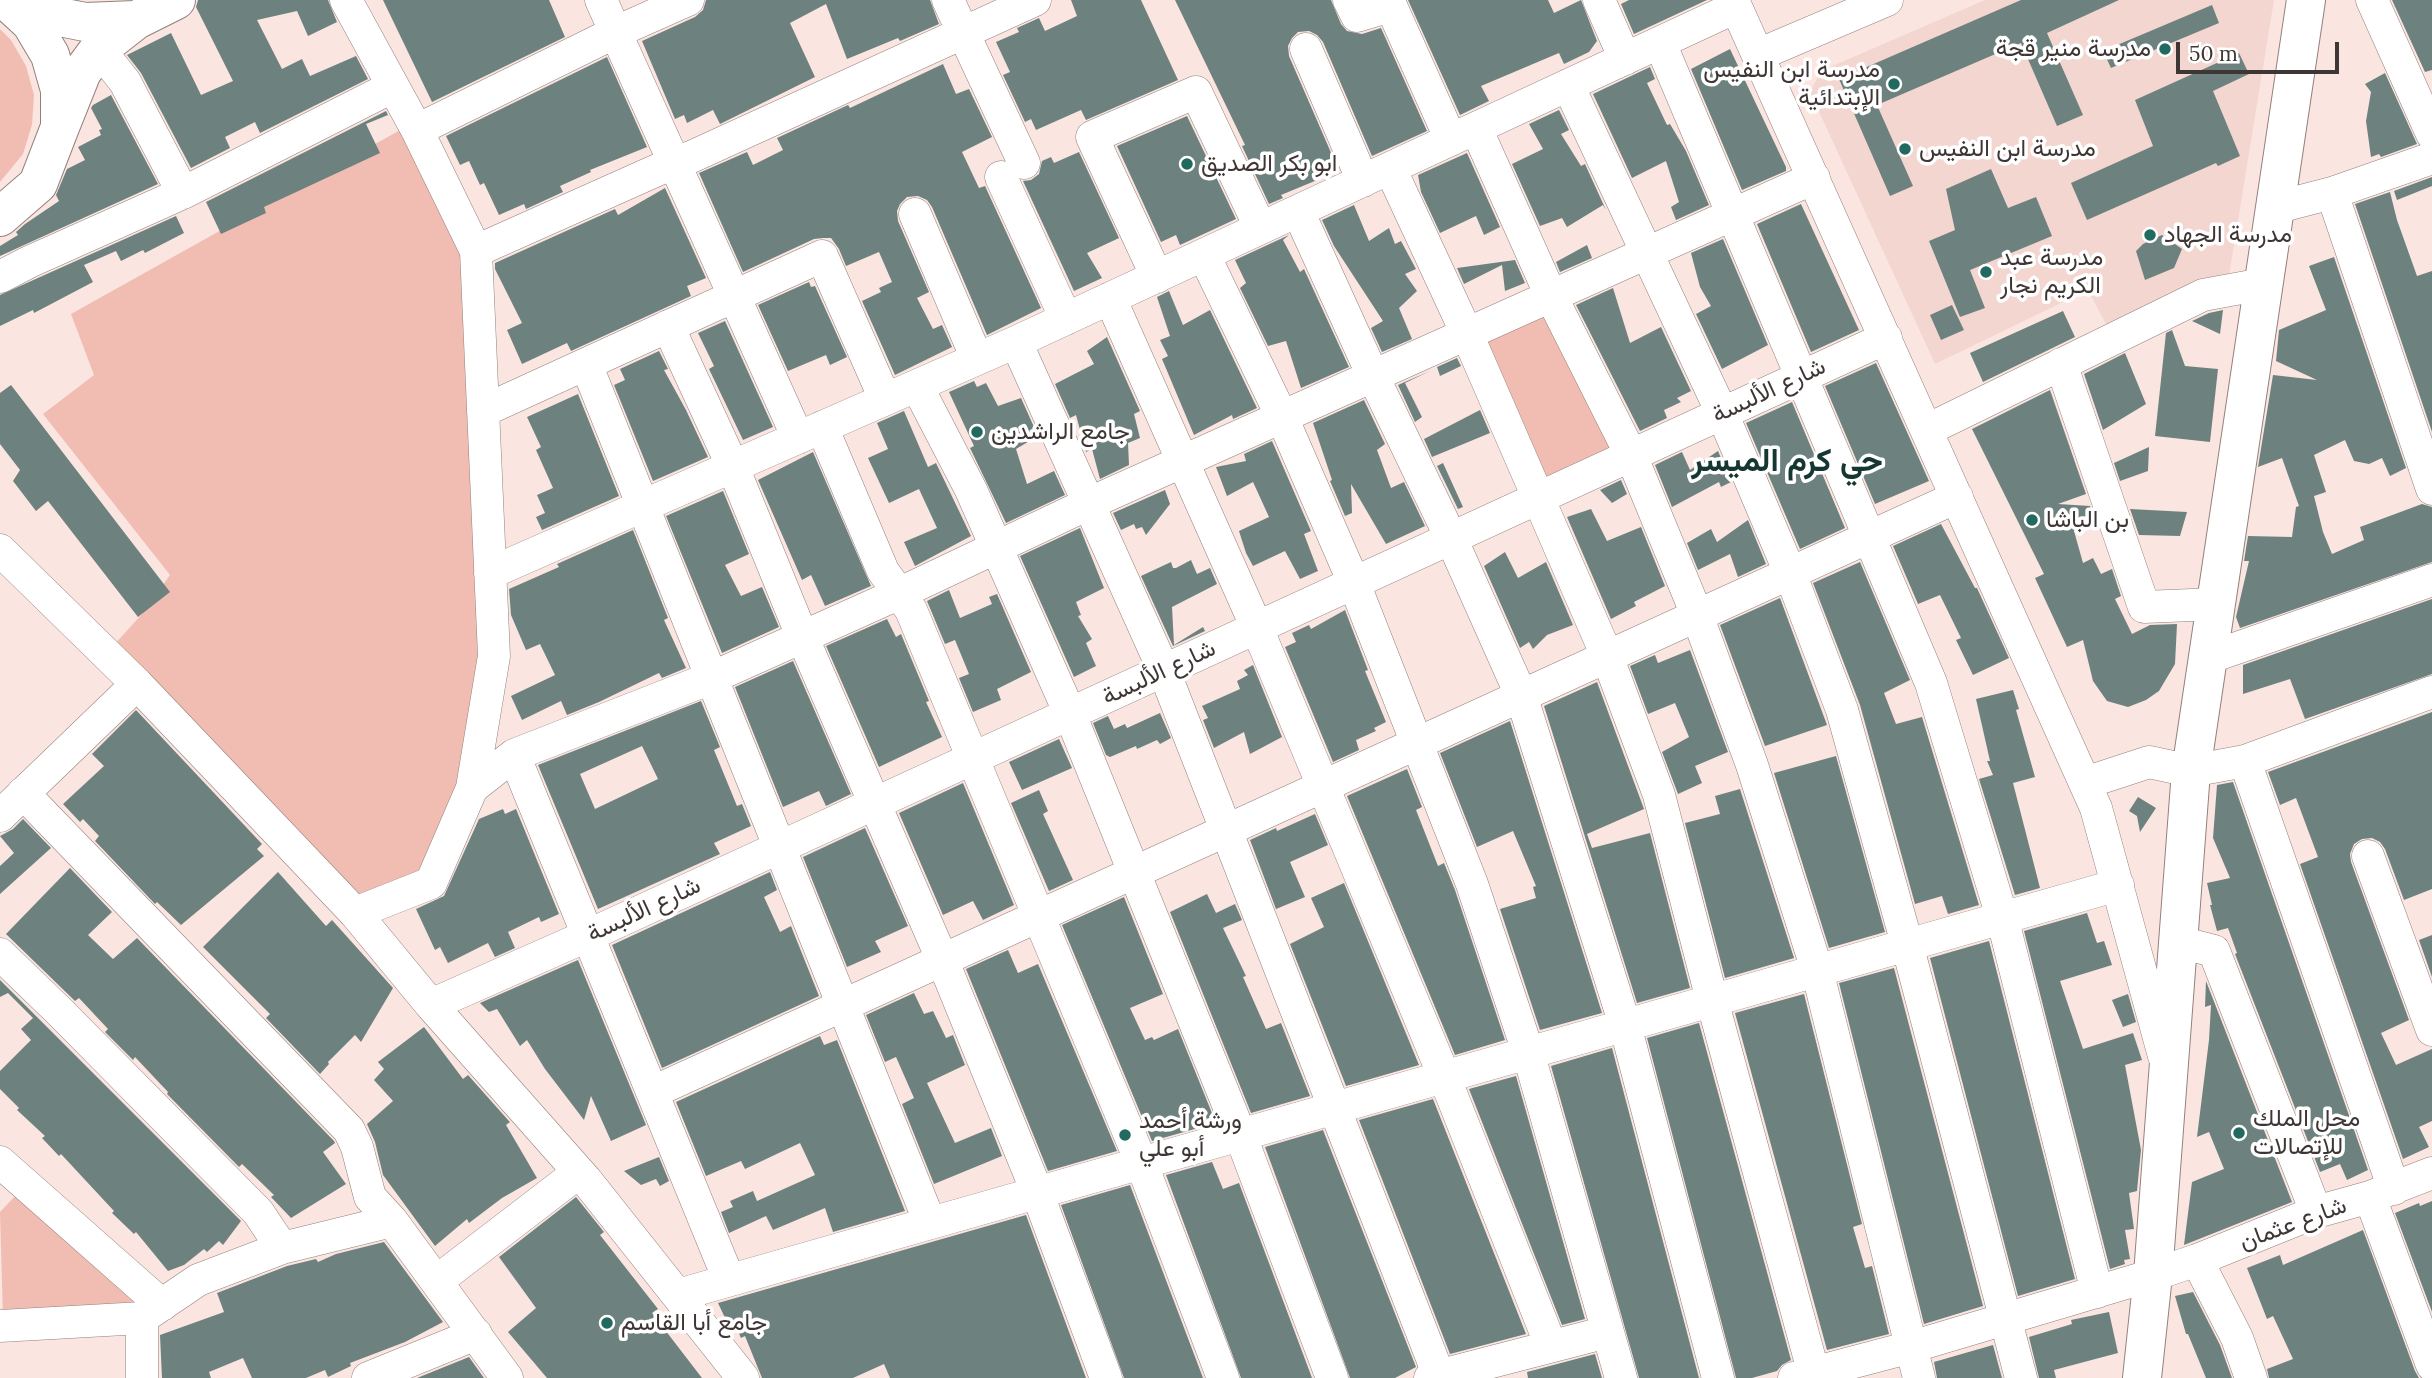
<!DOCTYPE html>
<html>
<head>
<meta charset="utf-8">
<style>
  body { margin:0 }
  #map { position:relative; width:2432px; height:1378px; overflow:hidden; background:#fbe5e1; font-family:Lora,serif }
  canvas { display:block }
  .scale { position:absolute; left:2176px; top:42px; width:163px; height:32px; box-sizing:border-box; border:4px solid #3e3634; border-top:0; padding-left:9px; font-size:21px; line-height:24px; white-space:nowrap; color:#3e3634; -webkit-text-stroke:5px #fff; paint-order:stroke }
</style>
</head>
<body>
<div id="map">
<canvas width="2432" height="1378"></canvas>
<div class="scale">50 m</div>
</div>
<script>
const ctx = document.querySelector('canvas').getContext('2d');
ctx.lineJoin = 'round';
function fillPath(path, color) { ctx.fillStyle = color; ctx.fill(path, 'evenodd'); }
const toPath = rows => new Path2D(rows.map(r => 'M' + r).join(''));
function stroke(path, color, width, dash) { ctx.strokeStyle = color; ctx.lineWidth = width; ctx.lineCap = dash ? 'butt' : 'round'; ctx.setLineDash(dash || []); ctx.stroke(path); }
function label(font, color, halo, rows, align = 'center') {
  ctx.font = font + ' Lora,Vazirmatn,serif'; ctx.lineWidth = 7; ctx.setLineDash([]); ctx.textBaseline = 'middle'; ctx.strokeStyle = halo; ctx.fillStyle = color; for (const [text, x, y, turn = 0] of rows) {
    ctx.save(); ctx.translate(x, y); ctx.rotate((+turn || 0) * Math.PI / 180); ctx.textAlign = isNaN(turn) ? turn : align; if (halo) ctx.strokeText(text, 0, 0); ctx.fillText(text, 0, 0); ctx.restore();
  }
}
fillPath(toPath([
  [1985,0,2274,0,2228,282,2107,326,2088,290,1935,364,1810,92,1821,71]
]), '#f3d6d0');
fillPath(toPath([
  [0,29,11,40,26,66,34,95,32,125,23,154,0,182],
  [402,129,462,250,481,640,458,784,421,876,355,913,113,646,143,613,170,575,43,414,94,375,71,314],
  [1549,311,1617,453,1546,482,1482,342],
  [17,1194,136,1303,3,1318,0,1212]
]), '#f1bdb2');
fillPath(toPath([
  [198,0,328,0,337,22,308,36,297,11,257,20,282,69,302,59,310,76,356,56,368,79,260,133,255,122,225,137,230,148,191,168,141,73,127,55,171,33,201,95,233,81,196,7],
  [383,0,549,0,565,37,432,102],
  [706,0,930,0,939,24,900,41,898,38,847,59,826,4,790,23,815,77,720,124,713,110,687,123,684,115,675,119,642,41,695,17,703,10],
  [1071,0,1141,0,1178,80,1086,120,1081,110,1036,130,1031,119,1025,122,1003,75,1010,72,996,42,1019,32,1017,28,1039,18,1045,31,1077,16],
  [1175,0,1331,0,1341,24,1347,31,1362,34,1381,28,1427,131,1372,156,1323,42,1317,35,1309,31,1298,32,1292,38,1288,46,1289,56,1339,171,1281,195,1283,198,1269,204,1242,146,1245,145],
  [1408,0,1548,0,1554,13,1581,0,1597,41,1589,52,1564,64,1559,53,1481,86,1489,101,1460,115],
  [1629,0,1707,0,1634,34,1621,4],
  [2021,0,2119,0,2047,33,2083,115,2057,126,2021,43,1877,105,1913,186,1890,196,1839,79],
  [2392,0,2432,0,2432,70,2425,72],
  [2212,5,2219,23,2111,68,2103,51],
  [1730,49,1786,167,1786,171,1742,190,1691,69],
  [2239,53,2249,74,2213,91,2240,156,2218,166,2216,163,2087,220,2071,183,2153,146,2135,100],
  [607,57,647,147,590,170,591,172,560,186,563,192,526,209,524,204,499,215,484,183,480,185,469,161,460,165,446,136],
  [943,64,956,94,969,89,992,137,962,152,979,188,985,186,1041,308,987,335,932,207,927,200,918,196,907,197,900,204,897,211,898,221,929,292,917,298,933,329,942,325,952,347,895,375,862,301,881,292,879,288,892,282,879,252,846,266,839,249,831,238,823,238,814,239,743,272,699,173,747,152,753,165,783,150,777,138,848,105,850,108],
  [1650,67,1655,79,1647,83,1667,125,1670,124,1686,151,1709,205,1676,220,1671,207,1679,202,1666,161,1632,178,1593,94],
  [2385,73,2417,144,2381,157,2379,154,2371,157,2366,121,2371,92,2365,84],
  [111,95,158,184,0,256,0,246,18,235,16,232,25,224,59,201,56,195,67,169,85,160,78,147,101,135,99,130,102,129,91,108,93,105],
  [1559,110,1569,130,1561,134,1581,166,1585,164,1606,210,1603,205,1567,227,1562,218,1540,226,1512,164,1543,149,1529,124],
  [386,111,388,115,366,124,380,153,264,207,266,213,221,234,206,202],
  [1187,116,1236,219,1180,245,1176,235,1161,242,1117,146],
  [1079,152,1119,238,1087,253,1102,278,1074,291,1023,181,1031,180,1039,174,1042,161,1051,157,1054,163],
  [1467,153,1500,227,1484,235,1476,216,1440,233,1421,192,1418,175],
  [1991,169,2008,208,2036,197,2052,236,1970,270,1985,308,1960,317,1929,241,1955,230,1946,189],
  [2432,177,2432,186,2397,200,2394,191],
  [665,188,706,278,687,286,691,296,571,351,567,343,522,364,507,330,522,323,495,269,495,263,615,209,618,215],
  [2390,192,2397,220,2417,276,2432,271,2432,432,2355,204],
  [1801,204,1859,330,1811,352,1757,224],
  [1354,205,1369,241,1389,228,1395,244,1401,241,1416,269,1405,274,1417,291,1399,308,1412,339,1382,352,1371,328,1383,321,1334,246,1322,220],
  [176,216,184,233,145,253,143,250,121,261,116,251,84,265,93,282,34,313,33,310,0,326,0,295],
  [1289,235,1283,240,1300,272,1304,269,1349,367,1301,388,1286,341,1268,346,1240,288,1246,283,1235,260],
  [2162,235,2182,249,2174,268,2145,280,2136,251,2143,244],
  [1723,239,1768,345,1722,369,1696,314,1711,306,1700,287,1691,253],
  [1587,245,1592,258,1560,272,1556,262],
  [2334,257,2406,468,2390,476,2382,458,2369,464,2354,461,2345,440,2314,455,2326,492,2314,496,2323,532,2332,554,2364,540,2360,527,2422,504,2432,507,2432,562,2240,628,2236,617,2249,561,2244,561,2248,536,2292,537,2296,507,2299,506,2282,458,2258,467,2273,375,2317,380,2276,361,2279,330,2326,310,2309,266],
  [1515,260,1525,283,1505,291,1502,265,1464,284,1457,268],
  [809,282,811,287,815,286,847,357,830,365,826,355,788,371,758,305],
  [1613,288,1630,343,1661,327,1691,391,1677,398,1681,402,1664,410,1667,418,1640,431,1576,305],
  [1169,291,1183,325,1210,310,1257,408,1233,419,1232,415,1194,435,1162,359,1168,356,1160,340,1170,336,1157,297],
  [1952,305,1964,330,1941,340,1930,315],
  [2223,310,2220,334,2192,321,2209,313],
  [2063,311,2075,337,1983,382,1970,353],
  [725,321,773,427,743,440,709,369,714,366,698,333],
  [2172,330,2185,366,2218,369,2210,442,2155,436,2166,333],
  [1107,337,1140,411,1134,414,1140,438,1128,443,1129,465,1100,479,1092,449,1086,452,1076,415,1070,418,1055,384,1094,364,1087,351],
  [659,351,668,369,664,370,686,410,708,457,653,481,614,385,625,380,620,369],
  [2125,353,2146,404,2103,430,2084,374],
  [1457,358,1461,366,1440,376,1437,367],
  [1876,363,1929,481,1875,504,1825,386],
  [1430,371,1405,383,1422,417,1415,422,1398,385],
  [974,381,977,387,986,383,998,406,1021,398,1038,436,1016,449,1027,484,1054,471,1065,495,1006,523,970,448,974,446,949,392],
  [11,385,170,592,138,617,48,501,36,511,13,481,20,470,0,444,0,393],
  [2050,390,2086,494,2058,504,2090,506,2095,521,2074,531,2083,563,2093,558,2101,574,2112,569,2121,596,2115,599,2132,634,2150,625,2177,624,2175,664,2159,691,2146,700,2128,707,2107,701,2093,681,2083,640,2067,647,2035,578,2044,574,1972,429],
  [578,394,619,496,542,530,536,517,545,513,537,495,553,488,536,450,541,447,527,417],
  [1364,400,1385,444,1377,450,1391,488,1404,482,1425,526,1386,544,1351,484,1352,513,1345,516,1330,481,1332,480,1313,423],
  [1792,402,1845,528,1800,549,1746,423],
  [1480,410,1490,433,1432,457,1424,439],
  [904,411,928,467,936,463,971,536,915,566,904,542,937,528,919,489,889,503,868,458,888,449,877,423],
  [1272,441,1311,531,1304,534,1318,571,1300,579,1285,551,1253,566,1246,553,1239,531,1269,517,1253,482,1227,496,1216,467,1246,461,1244,454],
  [2149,447,2148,471,2120,481,2114,463],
  [1718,451,1731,482,1721,487,1719,482,1672,507,1655,465,1682,452,1690,470],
  [813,452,871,586,825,606,811,575,802,580,758,480],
  [1443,463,1463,507,1458,509,1437,466],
  [1621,480,1627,494,1612,503,1600,490],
  [1165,490,1170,504,1146,535,1142,527,1136,529,1134,524,1121,530,1113,513],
  [723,491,749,554,725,565,741,596,762,587,779,627,722,653,666,516],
  [1591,509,1607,541,1641,527,1665,586,1634,602,1636,606,1611,619,1567,517],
  [2130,509,2187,512,2180,536,2139,535],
  [1748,520,1766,564,1738,577,1730,554,1698,570,1687,543,1711,529,1717,542],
  [1941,524,1975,588,1977,588,2009,658,1973,675,1956,640,1961,638,1940,595,1918,604,1893,546],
  [1080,528,1104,588,1076,602,1081,615,1078,616,1092,639,1086,643,1096,666,1074,677,1020,556],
  [633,530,668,618,664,620,686,668,662,678,659,673,599,702,567,715,561,701,522,720,511,696,555,675,540,644,526,650,511,615,509,589,559,567,557,564],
  [1505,552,1518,578,1546,562,1573,625,1547,635,1533,649,1529,642,1520,648,1484,566],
  [1191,560,1197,574,1210,568,1217,584,1172,607,1174,645,1203,627,1205,631,1173,646,1141,576,1171,562,1173,568,1176,568],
  [1860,562,1910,680,1884,693,1896,724,1922,717,1979,905,1948,914,1942,896,1915,904,1860,705,1813,583],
  [949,590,960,618,992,604,989,597,997,594,1031,672,997,689,1001,700,973,712,959,678,969,674,955,640,945,644,927,601],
  [1780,598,1827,725,1765,746,1720,625],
  [2432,599,2432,674,2305,719,2290,679,2243,694,2243,665],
  [1345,610,1368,670,1365,671,1386,722,1374,728,1376,731,1356,740,1359,750,1333,762,1285,647,1296,642,1292,633,1309,625,1311,629],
  [887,619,896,637,901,634,929,701,926,702,942,737,879,767,826,646],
  [1690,650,1728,752,1695,766,1702,783,1678,794,1662,752,1689,737,1675,703,1648,714,1630,666,1655,655,1658,663],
  [793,661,851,794,826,806,819,791,783,807,735,687],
  [1253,665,1282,737,1250,754,1244,732,1214,748,1203,720,1208,718,1202,706,1240,689,1237,681,1248,675,1244,670],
  [1597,682,1644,809,1587,834,1592,848,1650,833,1690,988,1637,1003,1544,706],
  [2013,690,2019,709,2016,710,2035,777,2013,783,2040,888,2015,895,1979,779,1993,775,1987,761,1990,761,1976,699],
  [701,701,720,747,714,750,737,806,742,804,751,826,714,843,720,854,598,909,538,765],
  [642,746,658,779,595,809,580,774],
  [136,710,262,844,257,849,264,856,181,925,157,902,155,904,95,841,99,836,83,819,80,822,63,804,104,766,92,754],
  [2432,712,2432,889,2404,900,2385,849,2380,842,2372,838,2362,839,2354,844,2350,854,2351,862,2409,1020,2381,1033,2396,1065,2432,1049,2432,1121,2419,1127,2429,1147,2403,1159,2300,864,2318,857,2296,798,2280,805,2268,772],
  [1160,713,1171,738,1160,744,1157,740,1137,749,1136,746,1110,757,1106,755,1093,723,1108,716,1114,729,1125,724,1127,728],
  [1510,721,1602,1013,1540,1030,1500,909,1536,898,1533,887,1536,886,1513,831,1477,847,1440,753],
  [1059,739,1072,768,1022,790,1009,762],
  [1836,756,1885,932,1829,948,1774,773],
  [1407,769,1422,807,1416,810,1438,866,1444,863,1455,890,1505,1040,1455,1055,1347,796],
  [2233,782,2368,1170,2347,1180,2340,1164,2320,1172,2235,954,2237,953,2228,928,2217,931,2210,905,2212,905,2207,883,2230,878,2213,838,2217,785],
  [963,783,1014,905,983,920,973,901,943,915,899,813],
  [1740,789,1794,958,1725,978,1685,823,1720,814,1715,796],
  [1039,790,1048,811,1043,814,1073,880,1049,891,1011,803],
  [2138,797,2156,808,2140,832,2137,816,2129,811],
  [503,809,505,814,516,809,559,914,541,922,539,917,508,932,515,948,495,957,488,943,448,963,440,947,435,950,416,909,444,896,479,819],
  [1315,814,1328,845,1290,862,1305,897,1276,909,1250,840,1276,828,1277,831],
  [23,819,51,848,0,894,0,866,14,853,0,836,13,829],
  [865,828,908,926,875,941,881,952,847,967,803,857],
  [70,868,112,912,88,935,113,959,137,938,334,1141,335,1143,323,1152,346,1184,291,1218,271,1197,274,1195,242,1164,239,1167,167,1094,168,1092,135,1057,133,1060,105,1032,108,1029,79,998,75,1001,6,934],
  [278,872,326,926,332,920,393,988,361,1042,355,1035,328,1062,329,1064,320,1074,266,1018,270,1014,203,947],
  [770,872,777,890,764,897,780,932,791,926,819,996,662,1068,612,945],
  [1344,883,1419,1065,1346,1086,1290,944,1324,927,1311,898],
  [1207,894,1216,913,1235,904,1242,920,1223,928,1246,976,1243,977,1266,1029,1281,1023,1310,1096,1251,1113,1170,912],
  [1124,897,1163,994,1130,1008,1145,1040,1152,1037,1154,1040,1178,1029,1216,1123,1152,1141,1062,925],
  [2087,913,2097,943,2104,941,2112,965,2060,981,2083,1049,2133,1033,2142,1060,2125,1065,2141,1150,2137,1191,2129,1193,2134,1229,2125,1230,2130,1259,2124,1260,2125,1264,2110,1269,2024,931],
  [2432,935,2432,977,2419,940],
  [1989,941,2075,1279,2018,1296,1930,958],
  [1008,950,1018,973,1038,964,1117,1151,1048,1171,966,969],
  [578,960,646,1125,611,1141,591,1096,584,1120,545,1069,527,1040,520,1046,497,1009,489,1012,480,1003],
  [1894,968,1983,1306,1924,1324,1839,983],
  [0,980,241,1221,223,1245,219,1241,207,1252,204,1249,184,1265,168,1271,136,1232,134,1234,112,1213,114,1211,61,1154,59,1156,42,1138,45,1136,17,1110,19,1108,0,1089,0,1071,31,1040,21,1029,33,1018,8,993,0,997],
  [2206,981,2292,1202,2184,1245,2192,1182,2224,1169,2209,1132,2197,1137,2209,1040,2211,1005,2205,1007],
  [914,993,924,1014,933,1011,946,1038,953,1035,965,1065,927,1083,955,1143,991,1128,1002,1156,934,1184,902,1104,914,1098,896,1057,885,1062,866,1015],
  [1804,994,1862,1224,1853,1227,1865,1268,1872,1266,1889,1334,1827,1350,1735,1013],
  [2128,994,2136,1022,2123,1027,2112,1000],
  [1699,1023,1791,1360,1782,1365,1777,1371,1752,1378,1736,1378,1647,1038],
  [424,1027,463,1079,468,1075,508,1120,510,1122,506,1125,537,1178,502,1198,469,1223,467,1219,435,1246,383,1175,375,1142,367,1124,393,1101,374,1080,384,1069,378,1062],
  [820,1036,824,1045,837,1040,905,1211,833,1232,825,1208,773,1230,766,1216,729,1233,721,1212,733,1207,730,1201,753,1191,757,1201,815,1175,800,1143,745,1169,741,1161,706,1176,676,1102],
  [1612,1048,1699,1378,1639,1378,1551,1066],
  [1516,1076,1585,1319,1562,1325,1469,1089],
  [1433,1099,1526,1334,1450,1354,1359,1120],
  [1323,1130,1416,1367,1395,1378,1350,1378,1265,1147],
  [659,1157,669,1181,660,1186,656,1179,641,1185,624,1171],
  [1212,1162,1223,1189,1239,1183,1312,1378,1241,1378,1166,1175],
  [1130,1185,1203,1378,1124,1378,1061,1205],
  [576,1197,604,1232,600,1235,658,1309,652,1313,702,1378,547,1378,508,1332,536,1308,499,1257],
  [2432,1201,2432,1312,2395,1213,2419,1203,2420,1206],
  [1026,1215,1086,1378,890,1378,884,1364,853,1378,762,1378,745,1336,741,1338,733,1320,727,1322,718,1303],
  [2363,1230,2415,1371,2419,1378,2269,1378,2267,1369,2293,1359,2273,1316,2267,1319,2247,1268,2280,1255,2283,1265],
  [384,1242,443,1322,405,1342,350,1363,351,1366,328,1377,325,1370,306,1378,252,1378,243,1358,209,1372,211,1378,162,1378,160,1335,224,1312,217,1293,287,1266,316,1259,318,1262,336,1254],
  [2193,1292,2220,1345,2232,1378,2206,1378,2188,1334,2186,1334,2175,1296],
  [2109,1312,2118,1353,2054,1370,2056,1378,2039,1378,2029,1337,2072,1324,2071,1320],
  [1993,1345,2002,1378,1937,1378,1934,1362],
  [1595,1354,1602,1378,1528,1378,1527,1372],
  [469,1357,484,1378,417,1378]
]), '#6d827e');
const minor = toPath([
  [346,0,417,130,476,251,494,656,472,788,431,883,355,913],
  [601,0,798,438],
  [948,0,1024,163],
  [1349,0,1357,16,1391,6,1451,140],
  [1599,0,1625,59],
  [1733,0,2096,808,2164,1056],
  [2372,0,2432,134],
  [1660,43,1931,683,2002,917,2097,1292],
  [99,49,125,82,183,193],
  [1306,49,1363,181],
  [1758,55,1887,0],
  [1568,85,1722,413,1790,573,1842,710,1907,944,2021,1378],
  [1476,128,1551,296,1631,455,1697,615,1752,765,1817,970,1919,1378],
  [417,130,616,32,688,0],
  [1390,168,1467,334,1607,656,1659,795,1712,1000,1815,1378],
  [1001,177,1066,319],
  [2332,193,2432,489],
  [2274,208,2332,193,2432,158],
  [1298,211,1373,376,1451,538,1521,695,1625,1025,1718,1378],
  [915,214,977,359],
  [476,251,673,163,691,157,1035,0],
  [1204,255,1282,417,1354,583,1472,884,1528,1052,1621,1378],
  [0,277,29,262,183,193,392,87],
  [1157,277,1092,137,1196,92,1260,227],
  [1110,298,1257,628,1444,1076,1551,1346],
  [668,326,733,467,802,636,942,959,1037,1192,1106,1378],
  [1016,342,1164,671,1439,1376],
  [586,364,930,1223],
  [2061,364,2144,607,2216,604],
  [917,386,971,490,1070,714,1240,1134,1332,1378],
  [483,411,822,256,885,399],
  [822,427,883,571,911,610,1141,1162,1223,1378],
  [1927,430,2203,295,2263,284],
  [0,550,137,684,355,913,431,1005,586,1180,743,1378],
  [490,573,1016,342,1736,7],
  [2208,658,2432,580],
  [514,755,729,1280],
  [2245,761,2394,1189],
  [2085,783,2149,762,2191,771,2245,761,2432,692],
  [472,788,514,755,711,678,898,594,1090,503,1814,178],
  [23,793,349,1130,357,1147,370,1197,392,1221,507,1378],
  [0,816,137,684],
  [2368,856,2432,1030],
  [2179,942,2214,951,2316,1212],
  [0,954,59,1011,258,1212,282,1248],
  [431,1005,589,935,1886,338],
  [653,1092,1957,497],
  [0,1162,162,1305],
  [2370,1197,2432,1365],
  [2197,1260,2237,1338,2251,1378],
  [437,1281,579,1172],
  [678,1295,2118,885],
  [142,1318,142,1378],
  [0,1326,142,1318,198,1280,282,1248,392,1221],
  [368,1378,476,1334],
  [1430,1378,1607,1332],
  [1794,1378,1911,1347,2153,1275,2197,1260,2316,1212,2370,1197,2432,1173]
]);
const major = toPath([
  [8,0,45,14,85,22,136,20,99,49,82,72,60,127],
  [136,20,176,0],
  [0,217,38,184,60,127,60,90,50,55,31,23,7,1],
  [2142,1378,2153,1275,2191,771,2306,0]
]);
stroke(minor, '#93807c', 33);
stroke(major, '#93807c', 40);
stroke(minor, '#fff', 32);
stroke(major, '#fff', 38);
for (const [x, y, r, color] of [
  [2165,49,7,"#226a60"],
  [1894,84,7,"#226a60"],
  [1905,149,7,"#226a60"],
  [1187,164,7,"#226a60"],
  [2150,235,7,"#226a60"],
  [1986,272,7,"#226a60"],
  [977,432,7,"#226a60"],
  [2032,520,7,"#226a60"],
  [2239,1133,7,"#226a60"],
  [1125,1135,7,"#226a60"],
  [607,1323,7,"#226a60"]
]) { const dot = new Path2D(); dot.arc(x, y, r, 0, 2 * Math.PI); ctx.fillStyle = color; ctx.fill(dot); stroke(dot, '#fff', 2.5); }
label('24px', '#3e3634', '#fff', [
  ["مدرسة منير قجة",2151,49,"right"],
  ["مدرسة ابن النفيس",1880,70,"right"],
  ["الإبتدائية",1880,98,"right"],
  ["مدرسة ابن النفيس",1919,149],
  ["ابو بكر الصديق",1201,164],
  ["مدرسة الجهاد",2164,235],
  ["مدرسة عبد",2000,258],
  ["الكريم نجار",2000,286],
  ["جامع الراشدين",991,432],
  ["بن الباشا",2046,520],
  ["محل الملك",2253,1119],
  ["للإتصالات",2253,1147],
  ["ورشة أحمد",1139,1121],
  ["أبو علي",1139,1149],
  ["جامع أبا القاسم",621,1323]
], 'left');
label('24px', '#3e3634', '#fff', [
  ["شارع الألبسة",1769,391,-25],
  ["شارع الألبسة",1159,673,-25],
  ["شارع الألبسة",644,910,-25],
  ["شارع عثمان",2293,1224,-20]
]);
label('bold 32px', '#153631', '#fff', [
  ["حي كرم الميسر",1787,462]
]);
</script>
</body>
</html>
